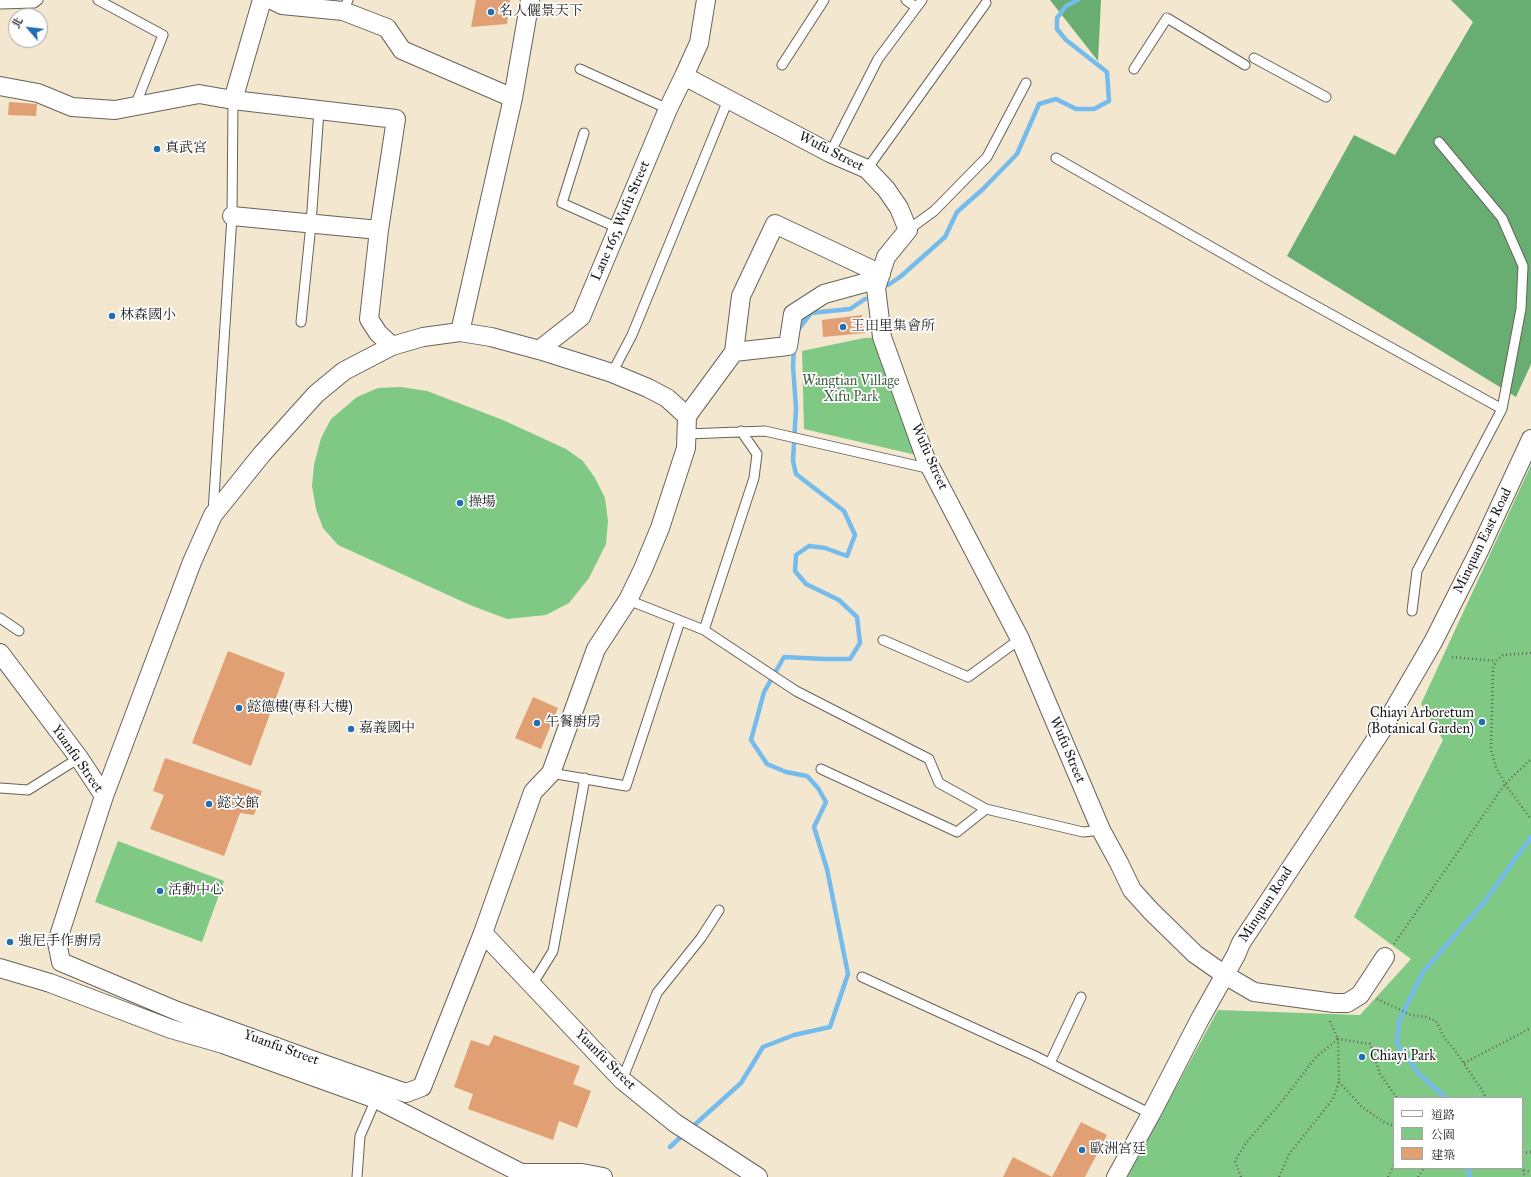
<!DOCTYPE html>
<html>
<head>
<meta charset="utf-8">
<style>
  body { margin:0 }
  #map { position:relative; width:1531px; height:1177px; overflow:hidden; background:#f3e7cf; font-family:"IM FELL Great Primer","Noto Serif TC",serif }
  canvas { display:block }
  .legend { position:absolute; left:1393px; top:1097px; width:130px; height:72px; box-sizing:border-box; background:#fff; border:1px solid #a4a4a4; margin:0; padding:5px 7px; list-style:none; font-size:12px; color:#1c1c1c }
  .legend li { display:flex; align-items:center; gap:8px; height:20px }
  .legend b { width:20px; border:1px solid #a4a4a4 }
  .north { position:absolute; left:8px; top:8px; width:40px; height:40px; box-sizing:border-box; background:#fff; border:1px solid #a4a4a4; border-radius:50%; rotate:298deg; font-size:11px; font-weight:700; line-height:16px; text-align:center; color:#1c1c1c }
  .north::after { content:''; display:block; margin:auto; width:14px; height:18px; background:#1f6fb2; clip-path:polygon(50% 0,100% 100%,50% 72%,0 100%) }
</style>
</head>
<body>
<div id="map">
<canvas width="1531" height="1177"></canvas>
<ul class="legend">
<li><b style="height:5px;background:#fff"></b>道路</li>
<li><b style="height:11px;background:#80c985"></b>公園</li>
<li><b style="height:11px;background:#e1a073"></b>建築</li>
</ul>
<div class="north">北</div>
</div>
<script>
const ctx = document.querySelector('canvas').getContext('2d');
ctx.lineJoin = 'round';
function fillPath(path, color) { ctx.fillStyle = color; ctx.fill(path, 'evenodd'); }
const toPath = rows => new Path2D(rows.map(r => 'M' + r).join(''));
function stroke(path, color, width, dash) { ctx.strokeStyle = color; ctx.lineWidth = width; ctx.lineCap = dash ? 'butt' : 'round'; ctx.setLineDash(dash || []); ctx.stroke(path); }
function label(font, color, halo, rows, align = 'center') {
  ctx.font = font + ' "IM FELL Great Primer","Noto Serif TC",serif'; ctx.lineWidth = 3.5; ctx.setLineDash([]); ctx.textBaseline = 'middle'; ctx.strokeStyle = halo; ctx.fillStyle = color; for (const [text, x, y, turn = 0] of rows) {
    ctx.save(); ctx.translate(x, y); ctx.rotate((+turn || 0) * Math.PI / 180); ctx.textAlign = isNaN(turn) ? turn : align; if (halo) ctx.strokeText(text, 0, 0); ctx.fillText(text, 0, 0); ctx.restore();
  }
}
fillPath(toPath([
  [882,337,925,457,804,429,802,351,864,338],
  [401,387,427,391,503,420,566,449,583,461,595,478,605,498,608,521,606,544,589,578,569,603,546,615,507,619,470,605,338,545,323,528,316,509,312,486,314,465,321,438,331,419,357,397,378,388],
  [1531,465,1531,1177,1127,1177,1218,1010,1360,1015,1411,959,1354,917,1443,740,1421,704],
  [1394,1098,1522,1098,1522,1168,1394,1168],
  [118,841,224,881,202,942,95,902]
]), '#80c985');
fillPath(toPath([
  [1050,0,1101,0,1098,61],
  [1451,0,1531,0,1531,364,1516,397,1287,256,1354,135,1395,155,1473,22]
]), '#68ad72');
stroke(toPath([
  [888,285,900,277,945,237,957,212,983,189,1017,154,1039,104,1056,99,1076,109,1094,109,1109,101,1107,72,1066,40,1057,29,1057,18,1066,6,1078,0],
  [797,331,811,313,850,309,865,299],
  [1446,1098,1419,1074,1397,1043,1399,1021,1423,972,1485,901,1531,837],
  [691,1128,741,1083,763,1047,794,1035,830,1027,848,974,827,869,814,827,826,802,818,788,807,776,786,772,767,764,751,740,764,692,784,657,824,659,850,659,860,643,857,617,839,600,806,584,795,571,796,555,809,546,825,548,847,556,855,535,844,511,796,474,793,461,796,408,793,366,794,348],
  [670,1147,685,1133],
  [1467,1168,1470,1177]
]), '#75bbec', 4.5);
fillPath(toPath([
  [476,0,510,0,507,24,471,27],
  [9,102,37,104,36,116,8,115],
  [862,315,865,333,823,337,822,320],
  [228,651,285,673,251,766,192,743],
  [533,697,558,708,541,749,515,738],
  [165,758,262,791,254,815,240,813,224,856,150,829,164,795,153,791],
  [494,1035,580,1066,573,1084,591,1091,577,1128,559,1121,553,1140,468,1109,473,1094,454,1087,471,1040,489,1046],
  [1081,1122,1107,1135,1085,1177,1003,1177,1013,1157,1052,1177]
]), '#e1a073');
const lane = toPath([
  [98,0,163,35,135,106],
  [906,0,916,7],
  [0,4,34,3,38,0],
  [343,11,348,0],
  [1254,58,1326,97],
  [782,65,824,0],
  [580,69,668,109],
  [1134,69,1167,18,1245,65],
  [584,133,562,203,618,228],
  [830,153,878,59,922,0],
  [1056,158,1278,285,1502,409],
  [867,169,986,3],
  [908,230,934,211,987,157,1026,83],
  [301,322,311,224,319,110],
  [612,373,632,335,728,100],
  [687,434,765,431,931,469],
  [213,512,232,216,233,100],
  [628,600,704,630,796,691,929,759,939,783,986,809],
  [1412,611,1417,571,1502,409,1521,309,1523,266,1502,218,1439,142],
  [0,618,19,631],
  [704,630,754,478,757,454,741,431],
  [883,640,968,677,1020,639],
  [821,769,957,832,986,809,1083,832,1101,830],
  [551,773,626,786,680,621],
  [0,788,28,790,79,758],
  [862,977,1033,1055,1151,1114],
  [532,985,553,951,585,778],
  [1050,1063,1081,997],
  [622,1080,657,993,701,938,719,910],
  [357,1177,360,1136,376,1099]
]);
const street = toPath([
  [272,0,282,5,343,11,387,28,402,50,513,98],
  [706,0,699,43,684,76,830,153,867,169,886,189,899,208,908,230,886,257,876,288,882,337,925,457,1020,639,1101,830,1119,863,1132,890,1151,911,1195,954,1225,975,1254,992,1334,1003,1347,1003,1360,995,1385,957],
  [0,86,38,93,72,107,115,110,199,94,233,100,396,119,379,230,369,319,378,333,392,346],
  [233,100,262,0],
  [232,216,379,230],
  [460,332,423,337,392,346,344,371,316,394,262,454,213,515,192,562,104,796,57,942,61,962,177,1011,312,1060,406,1093,422,1087,483,933,622,1080,675,1123,758,1177],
  [539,350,581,317,668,109,684,76],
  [734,352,741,296,775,224,881,274],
  [687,416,734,352,788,346,793,314,824,294,879,279],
  [0,653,79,758,104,796],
  [483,933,533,792,551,773,596,649,628,600,643,569,660,528,686,448,687,416,667,398,648,388,612,373,539,350,491,337,460,332,513,98,530,0],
  [0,968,50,983,171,1029,223,1044,376,1099,521,1173,582,1173,603,1177],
  [1116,1177,1151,1114,1200,1019,1236,955,1241,943,1382,730,1433,642,1479,551,1531,439]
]);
stroke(lane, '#67635b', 11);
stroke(street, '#67635b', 20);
stroke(toPath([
  [1531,653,1503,655,1496,661,1493,668,1491,749,1496,767,1505,784,1531,819],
  [1452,657,1496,661],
  [1394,944,1505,784,1531,759],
  [1377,999,1411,1015,1426,1017,1436,1021,1445,1039,1454,1049,1484,1093,1485,1098],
  [1464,1063,1531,1028],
  [1339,1082,1362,1107,1384,1122,1394,1126],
  [1522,1153,1531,1152],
  [1521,1168,1522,1170,1531,1172],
  [1523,1170,1525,1177],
  [1241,1177,1235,1161,1246,1143,1283,1100,1316,1057,1338,1039,1329,1019],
  [1279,1177,1289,1154,1333,1099,1339,1082,1338,1039,1370,1044,1380,1074,1397,1098],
  [1388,1177,1394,1165],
  [1418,1177,1424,1168]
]), '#67635b', 2.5, [1, 3]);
stroke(lane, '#fff', 9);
stroke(street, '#fff', 18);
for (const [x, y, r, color] of [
  [491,12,4,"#1f6fb2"],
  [157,149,4,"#1f6fb2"],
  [112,316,4,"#1f6fb2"],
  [843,327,4,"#1f6fb2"],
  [460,503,4,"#1f6fb2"],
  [239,708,4,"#1f6fb2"],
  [1482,722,4,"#1f6fb2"],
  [537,723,4,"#1f6fb2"],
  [351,729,4,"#1f6fb2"],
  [209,804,4,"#1f6fb2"],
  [160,891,4,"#1f6fb2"],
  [10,942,4,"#1f6fb2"],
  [1362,1057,4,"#1f6fb2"],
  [1082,1150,4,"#1f6fb2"]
]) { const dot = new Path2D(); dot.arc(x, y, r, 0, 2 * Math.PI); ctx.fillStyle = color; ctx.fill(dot); stroke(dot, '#fff', 1.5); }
label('14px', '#1c1c1c', '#fff', [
  ["名人儷景天下",499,12],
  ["真武宮",165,149],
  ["林森國小",120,316],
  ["王田里集會所",851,327],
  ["操場",468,503],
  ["懿德樓(專科大樓)",247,708],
  ["Chiayi Arboretum",1474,714,"right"],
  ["(Botanical Garden)",1474,730,"right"],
  ["午餐廚房",545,723],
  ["嘉義國中",359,729],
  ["懿文館",217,804],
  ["活動中心",168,891],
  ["強尼手作廚房",18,942],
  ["Chiayi Park",1370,1057],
  ["歐洲宮廷",1090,1150]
], 'left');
label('14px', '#1c1c1c', '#fff', [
  ["Wufu Street",831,152,27],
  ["Lane 165, Wufu Street",621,221,-67],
  ["Wufu Street",929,457,66],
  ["Minquan East Road",1483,541,-64],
  ["Wufu Street",1067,750,67],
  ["Yuanfu Street",77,759,55],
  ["Minquan Road",1266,905,-57],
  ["Yuanfu Street",281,1048,20],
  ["Yuanfu Street",605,1060,45]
]);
label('14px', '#446146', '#fff', [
  ["Wangtian Village",851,382],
  ["Xifu Park",851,398]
]);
</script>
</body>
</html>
